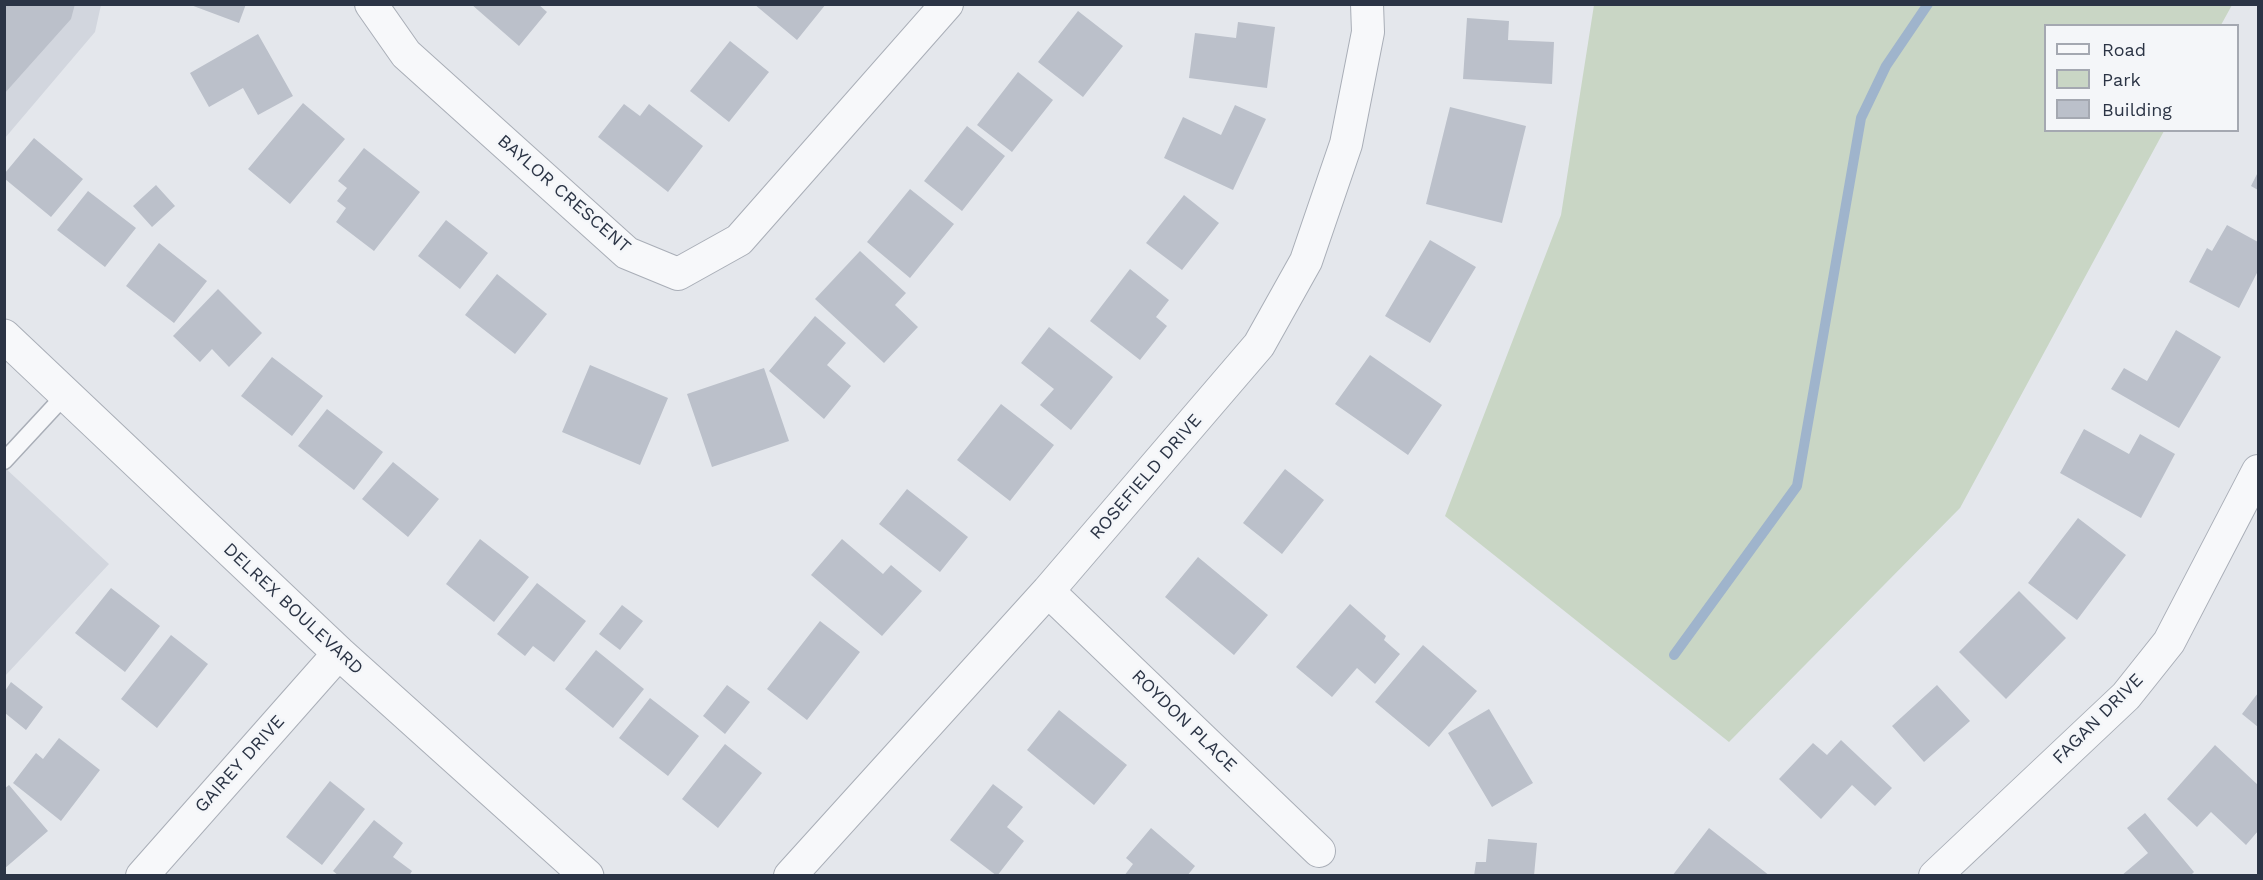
<!DOCTYPE html>
<html>
<head>
<meta charset="utf-8">
<style>
  body { margin:0 }
  #map { position:relative; width:2263px; height:880px; overflow:hidden; background:#e4e7ec; font-family:"Work Sans",sans-serif }
  canvas { display:block }
  .frame { position:absolute; inset:0; border:6px solid #2b3445; pointer-events:none }
  .legend { position:absolute; left:2044px; top:24px; width:195px; height:108px; box-sizing:border-box; background:#f4f6f9; border:2px solid #a4a8b1; margin:0; padding:8px 10px; list-style:none; font-size:18px; color:#2b3445 }
  .legend li { display:flex; align-items:center; gap:12px; height:30px }
  .legend b { width:30px; border:2px solid #a4a8b1 }
</style>
</head>
<body>
<div id="map">
<canvas width="2263" height="880"></canvas>
<div class="frame"></div>
<ul class="legend">
<li><b style="height:8px;background:#f7f8fa"></b>Road</li>
<li><b style="height:16px;background:#c9d6c5"></b>Park</li>
<li><b style="height:16px;background:#bbc0ca"></b>Building</li>
</ul>
</div>
<script>
const ctx = document.querySelector('canvas').getContext('2d');
ctx.lineJoin = 'round';
function fillPath(path, color) { ctx.fillStyle = color; ctx.fill(path, 'evenodd'); }
const toPath = rows => new Path2D(rows.map(r => 'M' + r).join(''));
function stroke(path, color, width, dash) { ctx.strokeStyle = color; ctx.lineWidth = width; ctx.lineCap = dash ? 'butt' : 'round'; ctx.setLineDash(dash || []); ctx.stroke(path); }
function label(font, color, halo, rows, align = 'center') {
  ctx.font = font + ' "Work Sans",sans-serif'; ctx.lineWidth = 5; ctx.setLineDash([]); ctx.textBaseline = 'middle'; ctx.strokeStyle = halo; ctx.fillStyle = color; for (const [text, x, y, turn = 0] of rows) {
    ctx.save(); ctx.translate(x, y); ctx.rotate((+turn || 0) * Math.PI / 180); ctx.textAlign = isNaN(turn) ? turn : align; if (halo) ctx.strokeText(text, 0, 0); ctx.fillText(text, 0, 0); ctx.restore();
  }
}
fillPath(toPath([
  [5,5,101,5,95,32,5,138],
  [4,467,109,564,5,676,4,676]
]), '#d2d6de');
fillPath(toPath([
  [1594,5,2232,5,2221,25,2046,26,2046,130,2164,131,1960,508,1729,742,1445,516,1561,215]
]), '#c9d6c5');
stroke(toPath([
  [1674,655,1797,486,1861,118,1886,66,1928,4]
]), '#9fb4cc', 10);
fillPath(toPath([
  [4,4,75,4,71,19,4,94],
  [188,4,246,4,239,23],
  [471,4,538,4,547,12,519,46],
  [754,4,826,4,797,40],
  [1078,11,1123,46,1083,97,1038,62],
  [1467,18,1509,21,1508,40,1554,42,1552,84,1463,79],
  [1238,22,1275,27,1267,88,1189,78,1195,33,1236,38],
  [258,34,293,96,258,115,243,88,209,107,190,73],
  [730,41,769,72,729,122,690,91],
  [1018,72,1053,100,1012,152,977,125],
  [303,103,345,139,290,204,248,169],
  [624,104,640,116,649,104,703,146,668,192,598,137],
  [1235,105,1266,119,1233,190,1164,158,1183,117,1221,135],
  [1450,107,1526,126,1502,223,1426,204],
  [967,126,1005,156,962,211,924,181],
  [34,138,83,179,51,217,5,179,5,173],
  [364,148,420,192,374,251,336,222,346,208,337,201,347,188,338,181],
  [2258,172,2258,190,2251,186],
  [156,185,175,206,152,227,133,206],
  [910,189,954,224,910,278,867,242],
  [88,191,136,228,105,267,57,230],
  [1184,195,1219,223,1182,270,1146,243],
  [446,220,488,253,460,289,418,256],
  [2227,225,2258,242,2258,271,2239,308,2189,282,2207,248,2212,251],
  [1430,240,1476,267,1430,343,1385,316],
  [159,243,207,281,174,323,126,286],
  [860,251,906,293,895,305,918,327,884,363,815,299],
  [1130,269,1169,300,1156,317,1167,326,1140,360,1090,321],
  [497,274,547,314,515,354,465,315],
  [218,289,262,333,229,367,212,349,200,362,173,336],
  [815,316,846,343,827,365,851,386,824,419,769,371],
  [1049,327,1113,377,1071,430,1040,405,1054,389,1021,363],
  [2176,330,2221,357,2179,428,2111,389,2124,368,2147,381],
  [1370,355,1442,405,1408,455,1335,404],
  [272,357,323,396,292,436,241,396],
  [590,365,668,398,640,465,562,432],
  [764,368,789,441,712,467,687,394],
  [1001,404,1054,445,1010,501,957,460],
  [327,409,383,452,354,490,298,446],
  [2084,429,2129,454,2140,434,2175,454,2141,518,2060,473],
  [393,462,439,499,408,537,362,499],
  [1285,469,1324,500,1282,554,1243,523],
  [907,489,968,537,940,572,879,524],
  [2078,518,2126,555,2077,620,2028,583],
  [480,539,529,577,494,622,446,584],
  [842,539,883,574,891,565,922,591,882,636,811,575],
  [1198,557,1268,615,1234,655,1165,597],
  [537,583,586,621,554,662,533,646,525,656,497,634],
  [111,588,160,626,125,672,75,633],
  [2019,591,2066,638,2006,699,1959,652],
  [1350,604,1386,636,1384,640,1400,654,1375,684,1357,668,1332,697,1296,667],
  [622,605,643,621,620,650,599,634],
  [820,621,860,652,807,720,767,689],
  [171,635,208,664,157,728,121,699],
  [1423,645,1477,691,1429,747,1375,702],
  [596,650,644,689,613,728,565,689],
  [11,682,43,707,26,730,5,713,5,691],
  [727,685,750,702,725,734,703,716],
  [1937,685,1970,721,1924,762,1892,726],
  [2258,693,2258,727,2242,714],
  [650,698,699,736,668,776,619,738],
  [1489,709,1533,783,1492,807,1448,733],
  [1059,710,1127,765,1094,805,1027,750],
  [59,738,100,770,61,821,13,783,36,753,43,759],
  [1841,740,1892,788,1875,806,1852,785,1821,819,1779,779,1813,743,1827,755],
  [725,744,762,773,718,828,682,799],
  [2215,745,2258,785,2258,831,2246,845,2211,812,2197,827,2167,799],
  [330,781,365,809,322,865,286,837],
  [993,784,1023,807,1007,827,1024,841,997,876,950,840],
  [9,785,48,831,4,869,4,789],
  [2145,813,2194,872,2190,876,2121,876,2148,853,2127,828],
  [374,820,403,843,393,857,412,871,409,876,339,876,333,871],
  [1151,828,1195,866,1187,876,1124,876,1133,864,1126,858],
  [1709,828,1770,876,1672,876],
  [1488,839,1537,843,1534,876,1474,876,1476,862,1486,862]
]), '#bbc0ca');
const service = toPath([
  [4,461,66,394]
]);
const minor = toPath([
  [371,4,406,54,627,253,678,274,739,240,947,4],
  [1048,591,1319,851],
  [142,876,339,653],
  [790,876,1048,591,1259,345,1306,261,1346,144,1368,32,1367,4],
  [1935,876,2126,696,2169,642,2258,471]
]);
const tertiary = toPath([
  [4,336,339,653,587,876]
]);
stroke(service, '#a9aeb7', 19);
stroke(minor, '#a9aeb7', 34);
stroke(tertiary, '#a9aeb7', 35);
stroke(service, '#f7f8fa', 16);
stroke(minor, '#f7f8fa', 32);
stroke(tertiary, '#f7f8fa', 33);
label('18px', '#2b3445', '#f4f6f9', [
  ["BAYLOR CRESCENT",564,194,41],
  ["ROSEFIELD DRIVE",1146,477,-49],
  ["DELREX BOULEVARD",293,609,43],
  ["FAGAN DRIVE",2098,719,-45],
  ["ROYDON PLACE",1184,721,44],
  ["GAIREY DRIVE",240,764,-48]
]);
</script>
</body>
</html>
